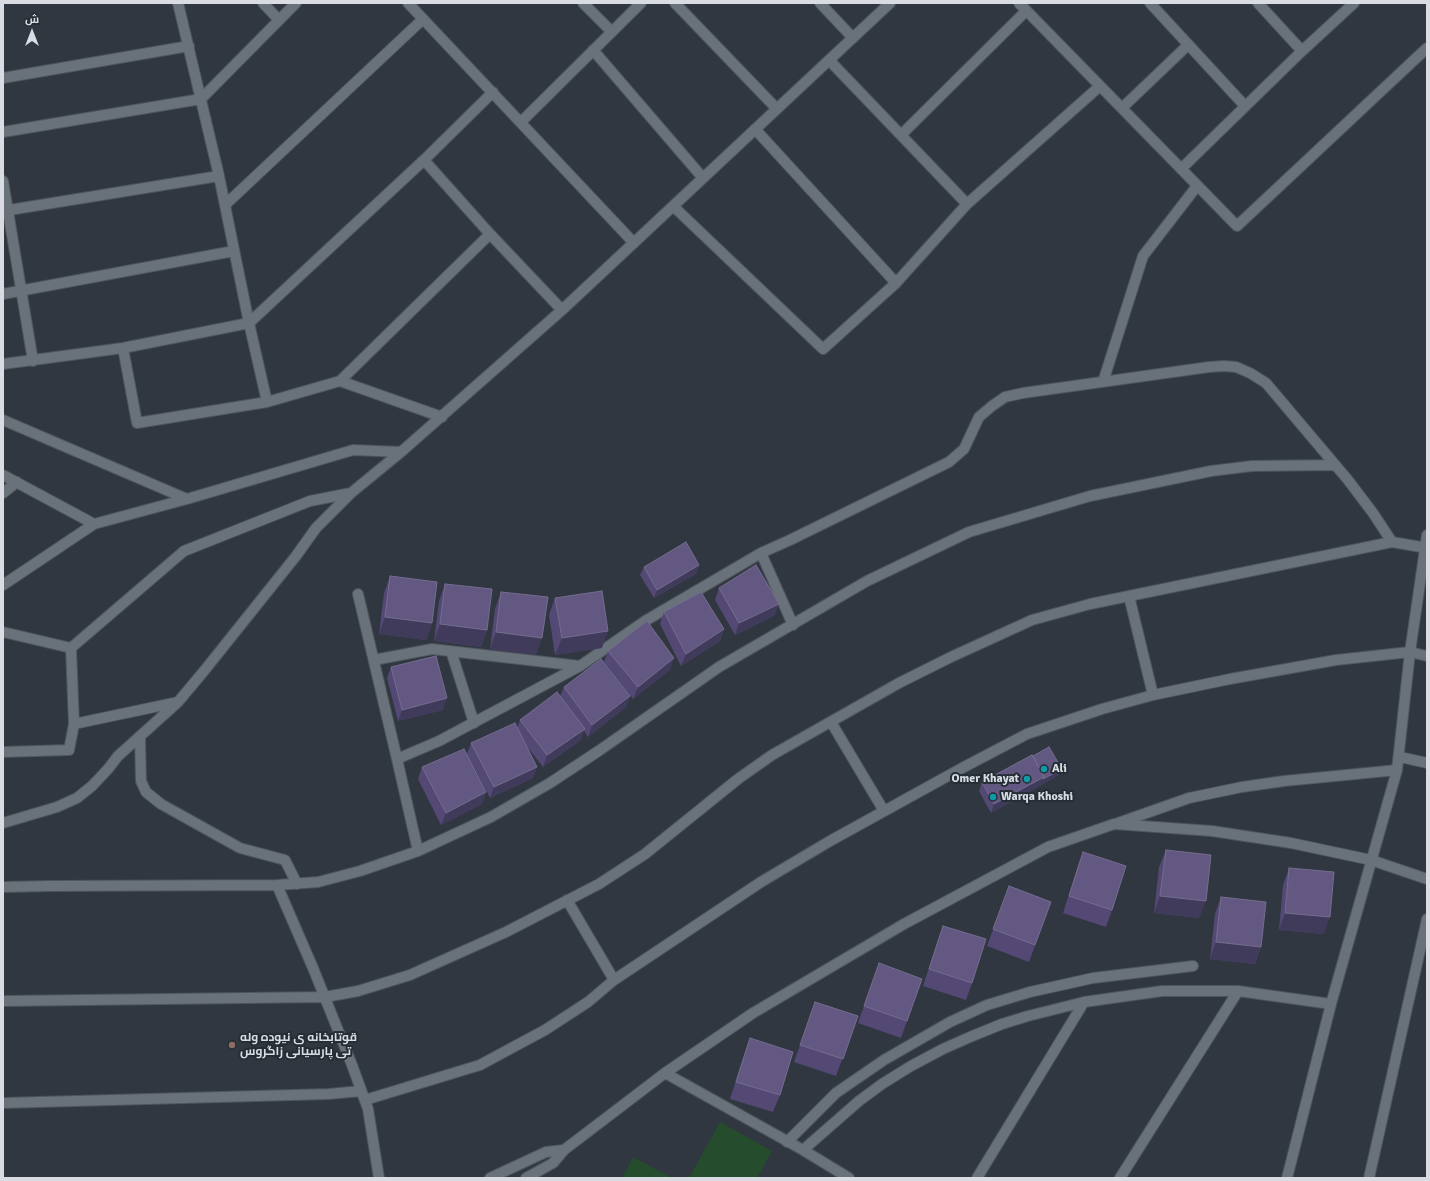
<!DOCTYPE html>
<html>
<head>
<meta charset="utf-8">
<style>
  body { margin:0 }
  #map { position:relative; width:1430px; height:1181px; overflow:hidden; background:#303740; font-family:Signika,Cairo,sans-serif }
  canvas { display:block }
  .frame { position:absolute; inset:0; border:4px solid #d9dde3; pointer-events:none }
  .north { position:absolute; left:12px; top:12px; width:40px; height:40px; -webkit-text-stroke:3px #262d35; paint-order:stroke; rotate:0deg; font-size:11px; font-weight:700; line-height:16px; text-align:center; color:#d9dde3 }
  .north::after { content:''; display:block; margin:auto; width:14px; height:18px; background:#d9dde3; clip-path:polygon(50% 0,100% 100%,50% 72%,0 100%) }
</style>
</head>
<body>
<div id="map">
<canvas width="1430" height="1181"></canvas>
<div class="frame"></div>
<div class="north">ش</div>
</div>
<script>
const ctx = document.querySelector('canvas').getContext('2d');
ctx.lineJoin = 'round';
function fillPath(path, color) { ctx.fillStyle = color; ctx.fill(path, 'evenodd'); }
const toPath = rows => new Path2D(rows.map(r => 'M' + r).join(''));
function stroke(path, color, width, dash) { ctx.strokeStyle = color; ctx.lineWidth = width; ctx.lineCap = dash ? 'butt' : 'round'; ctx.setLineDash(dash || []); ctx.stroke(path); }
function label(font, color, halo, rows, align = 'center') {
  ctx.font = font + ' Signika,Cairo,sans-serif'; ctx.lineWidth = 4; ctx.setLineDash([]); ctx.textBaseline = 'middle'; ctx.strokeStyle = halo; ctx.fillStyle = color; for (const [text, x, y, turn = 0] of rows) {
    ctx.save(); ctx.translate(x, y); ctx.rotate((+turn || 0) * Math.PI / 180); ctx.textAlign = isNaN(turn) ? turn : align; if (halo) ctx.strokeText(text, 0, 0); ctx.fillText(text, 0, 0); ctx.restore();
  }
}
fillPath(toPath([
  [720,1122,772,1151,757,1178,689,1178],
  [633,1157,672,1178,622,1178]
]), '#254c2c');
const minor = toPath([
  [178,3,219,176,249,323,267,402],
  [263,3,279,20],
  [408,3,634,243],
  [583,3,612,32],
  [675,3,777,109],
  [820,3,853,38],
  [1019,3,1237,226,1427,48],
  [1150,3,1245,106],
  [1258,3,1302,51],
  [593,50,703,178],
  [829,60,967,204],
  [3,78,189,46],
  [1122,108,1188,45],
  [521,122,641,3],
  [755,129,896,283],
  [3,132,201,99,296,3],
  [901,135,1026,11],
  [424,160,490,234,562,310],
  [1181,169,1302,51,1354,3],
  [3,181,33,361],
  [225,205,423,19],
  [673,206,823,349,896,283,967,204,1100,86],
  [3,211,219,176],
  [3,294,234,251],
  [123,348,137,423,267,402,340,381,442,417],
  [3,364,123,348,249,323,424,160,493,92],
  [340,381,490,234],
  [1103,382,1143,256,1197,186],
  [3,420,187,499],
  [3,475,94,524],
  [3,493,17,482],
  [761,553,793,625],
  [3,585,94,524,187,499,353,450,401,452,562,310,890,3],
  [358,594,397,759,418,851],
  [1129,596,1153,695],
  [3,632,71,648],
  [71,648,184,551,310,501,351,493],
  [451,651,474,723],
  [374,660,432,649,580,666],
  [831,722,884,811],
  [74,724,178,702],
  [140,737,141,781,146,792,161,804,240,848,285,860,297,884],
  [3,752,69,750,74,724,71,648],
  [1400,757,1427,763],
  [397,759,439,741,580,666,645,621,761,553,790,540,949,462,964,449,979,417,992,406,1005,397,1023,393,1209,367,1224,366,1236,367,1250,373,1266,383,1348,480,1373,513,1392,542],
  [3,823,57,807,77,798,92,786,108,769,118,756,178,702,204,671,296,556,316,528,351,493,401,452],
  [1118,823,1189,798,1242,787,1284,781,1397,770],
  [277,885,313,968,352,1065,368,1109,379,1178],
  [3,887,49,886,277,885,318,882,360,871,418,851,491,817,550,783,600,750,719,667,867,581,969,532,1090,496,1211,471,1252,466,1335,465],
  [567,900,614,980],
  [3,1001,325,997,358,991,410,975,506,932,599,884,645,854,738,779,772,755,899,683,951,657,1032,620,1090,604,1392,542,1427,548],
  [665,1073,803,1150,849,1178],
  [365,1100,480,1065,545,1030,588,1002,614,980,761,882,830,841,964,767,1027,734,1102,709,1153,695,1230,679,1336,660,1410,652,1427,656],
  [3,1103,329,1094,361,1091],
  [787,1142,836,1093,884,1060,950,1022,987,1005,1030,992,1093,978,1193,966],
  [803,1150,859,1101,882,1084,911,1066,943,1049,970,1037,1002,1024,1028,1016,1084,1002,1162,991,1238,991,1331,1004],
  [490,1178,546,1152,564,1150],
  [526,1178,553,1163,564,1150,665,1073,753,1013,904,924,1048,847,1114,824,1212,831,1291,843,1371,860,1427,879],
  [977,1178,1084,1002],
  [1120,1178,1238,991],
  [1287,1178,1331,1004,1397,770,1410,652,1427,535],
  [1369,1178,1427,919]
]);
stroke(minor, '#4e545b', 12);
stroke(minor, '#69717b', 10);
fillPath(toPath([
  [699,565,696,574,654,598,640,575,644,567],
  [390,576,432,623,426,640,379,634,384,593],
  [445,584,487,630,481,647,434,641,439,601],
  [719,588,775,615,735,635,715,600],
  [501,592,536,655,490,649,495,609],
  [555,598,602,648,555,655,549,615],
  [664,612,724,629,720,641,681,666,660,624],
  [608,651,670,670,633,699,604,662],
  [391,667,443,710,398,721,387,678],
  [564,687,630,696,626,707,588,737,584,731,581,740,543,767,525,744,537,767,533,778,490,798,467,754,471,743,517,728,520,720,560,696],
  [1033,756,1059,775,991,813,979,791,982,782],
  [422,767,486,792,482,804,441,825,418,779],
  [1166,850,1199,918,1154,913,1159,867],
  [1083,852,1112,910,1106,927,1063,913,1077,869],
  [1289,868,1324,934,1279,930,1283,885],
  [1009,886,1051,902,1029,962,987,946],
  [1221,897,1261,947,1255,964,1210,959,1215,914],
  [943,926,972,983,966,1000,923,986,937,943],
  [879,963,922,979,901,1038,858,1023],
  [815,1002,858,1016,836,1076,794,1062],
  [750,1038,780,1095,773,1112,730,1099,744,1055]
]), '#544875');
fillPath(toPath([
  [699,565,696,574,654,598,657,590],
  [779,604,775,615,735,635,739,623],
  [385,617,432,623,426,640,379,634],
  [440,624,487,630,481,647,434,641],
  [724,629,720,641,681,666,686,654],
  [608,631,602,648,555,655,562,638],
  [496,632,542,638,536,655,490,649],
  [674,658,670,670,633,699,638,687],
  [630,696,626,707,588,737,592,725],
  [447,698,443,710,398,721,402,710],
  [585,729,581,740,543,767,547,755],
  [537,767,533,778,490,798,494,787],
  [1062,769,1059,775,991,813,994,804,1044,777],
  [486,792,482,804,441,825,446,813],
  [1160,896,1206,901,1199,918,1154,913],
  [1285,913,1330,917,1324,934,1279,930],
  [1216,942,1261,947,1255,964,1210,959]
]), '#403b5b');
const building = toPath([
  [686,542,699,565,657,590,644,567,686,542],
  [756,565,779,604,739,623,719,588,756,565],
  [390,576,437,582,432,623,385,617,390,576],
  [445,584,492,589,487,630,440,624,445,584],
  [602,591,608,631,562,638,555,598,602,591],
  [501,592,548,597,542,638,496,632,501,592],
  [701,592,724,629,686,654,664,612,701,592],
  [647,621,674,658,638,687,608,651,647,621],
  [436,656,447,698,402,710,391,667,436,656],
  [601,659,630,696,592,725,564,687,601,659],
  [557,692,585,729,547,755,520,720,557,692],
  [515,723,537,767,494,787,471,743,515,723],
  [1049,747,1062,769,1043,779,1044,777,1033,756,1049,747],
  [464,749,486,792,446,813,422,767,464,749],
  [1032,755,1044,777,994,804,982,782,1032,755],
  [1166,850,1211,855,1206,901,1160,896,1166,850],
  [1083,852,1126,866,1112,910,1069,896,1083,852],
  [1289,868,1334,872,1330,917,1285,913,1289,868],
  [1009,886,1051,902,1035,945,993,929,1009,886],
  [1221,897,1266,902,1261,947,1216,942,1221,897],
  [943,926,986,939,972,983,929,969,943,926],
  [879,963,922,979,907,1021,864,1006,879,963],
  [815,1002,858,1016,843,1059,800,1045,815,1002],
  [750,1038,793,1052,780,1095,736,1082,750,1038]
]);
fillPath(building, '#625881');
stroke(building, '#756d90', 1);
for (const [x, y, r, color] of [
  [1044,769,4,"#0f9aa8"],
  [1027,779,4,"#0f9aa8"],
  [993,797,4,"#0f9aa8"],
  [232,1045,4,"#8d6e63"]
]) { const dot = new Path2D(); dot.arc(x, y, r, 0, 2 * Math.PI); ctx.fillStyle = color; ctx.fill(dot); stroke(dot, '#262d35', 1.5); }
label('bold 12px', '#d9dde3', '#262d35', [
  ["Ali",1052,769],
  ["Omer Khayat",1019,779,"right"],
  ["Warqa Khoshi",1001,797],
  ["قوتابخانه ی نیوده وله",240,1038],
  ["تی پارسیانی زاگروس",240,1052]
], 'left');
</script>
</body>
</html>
